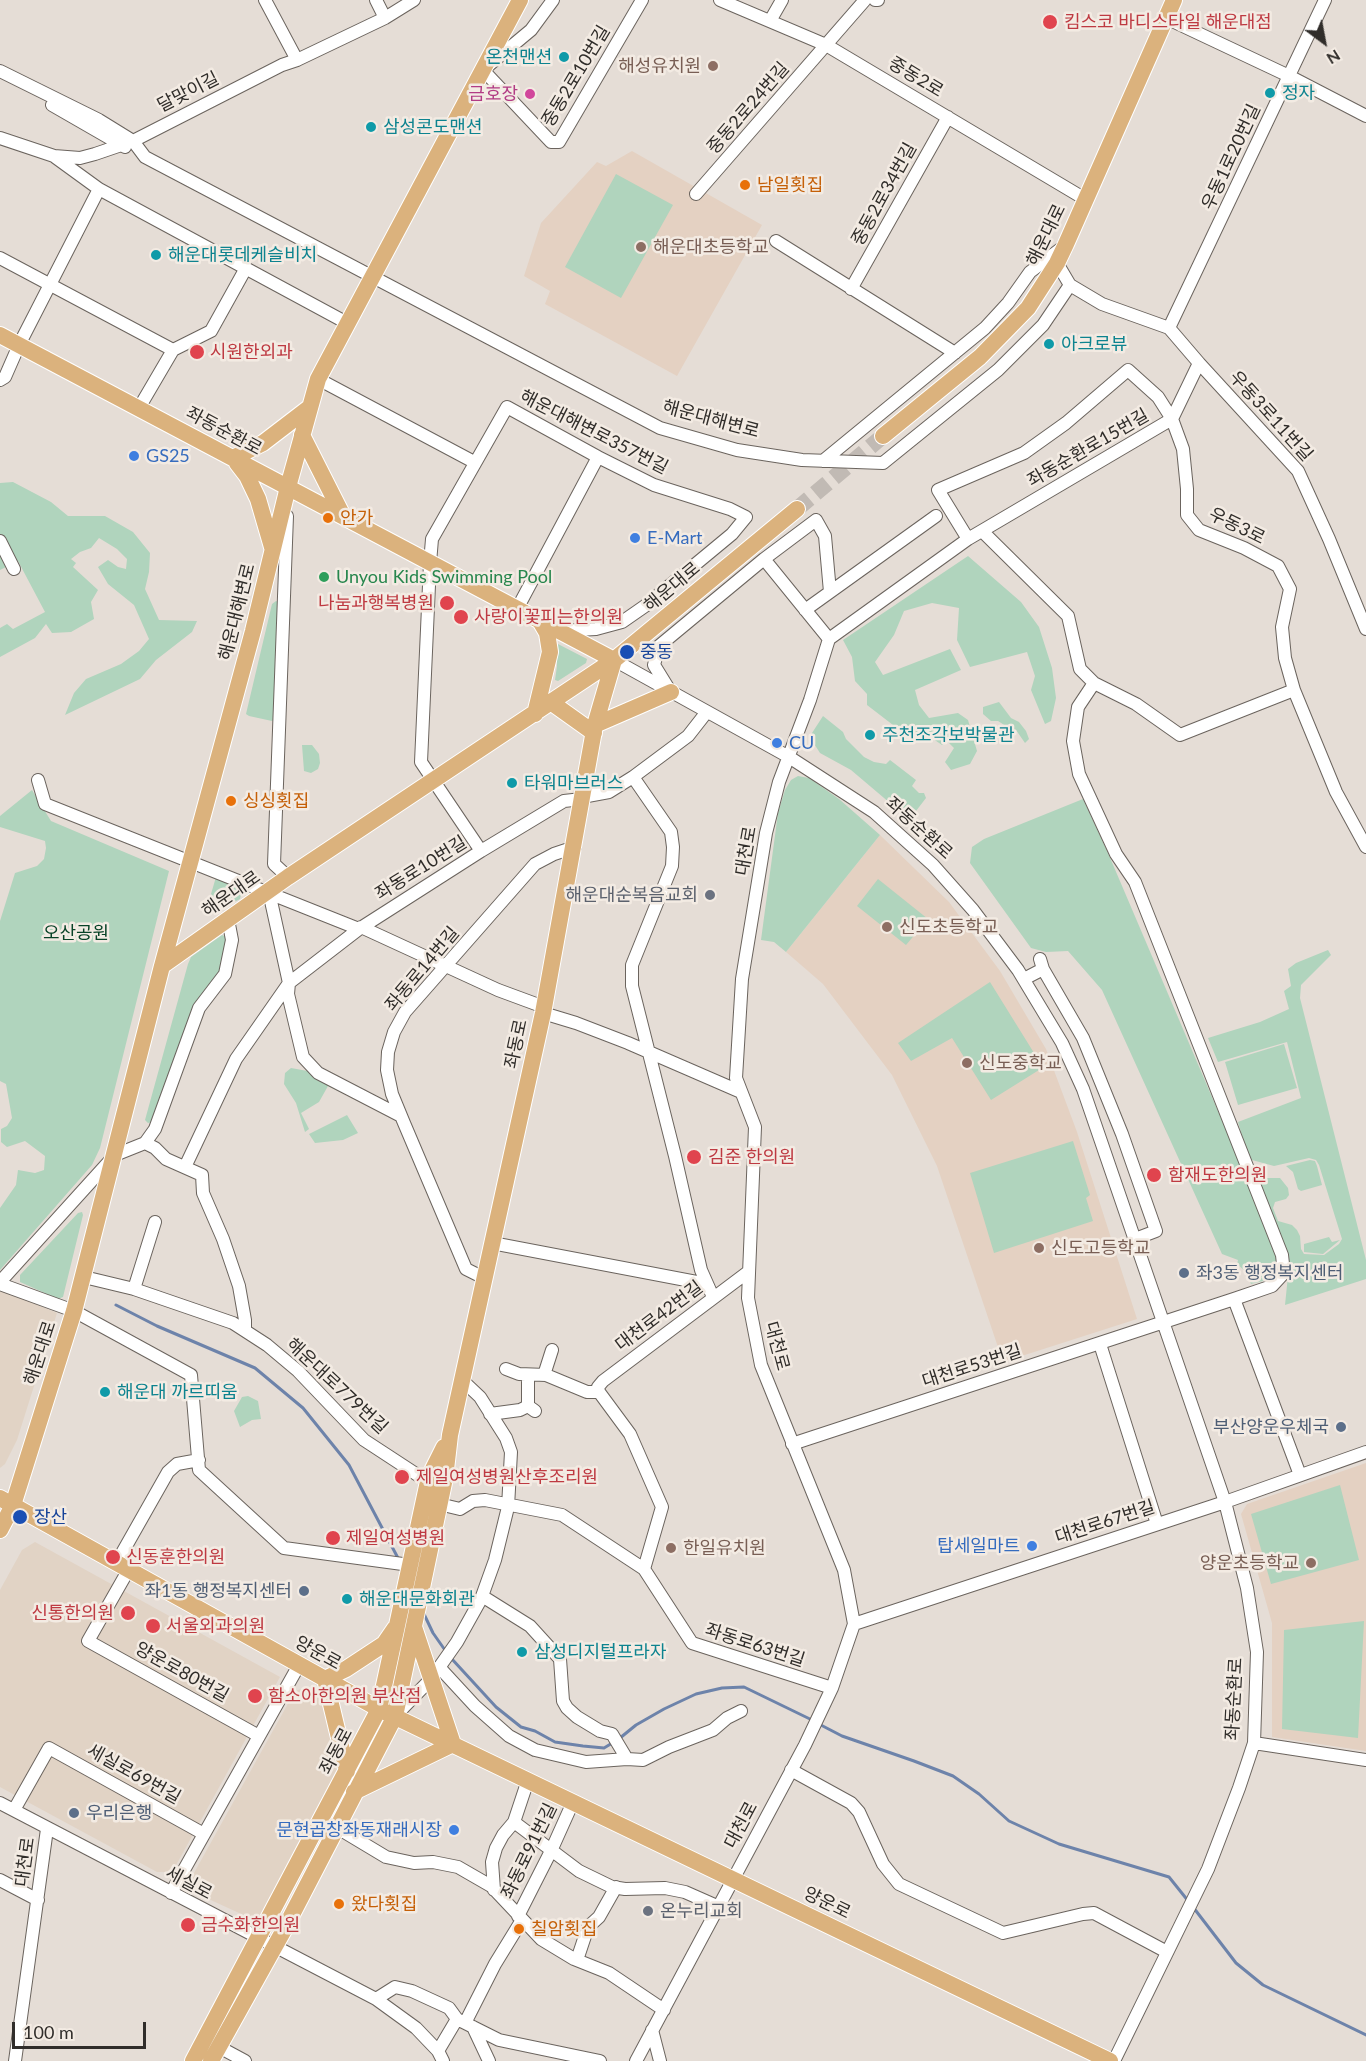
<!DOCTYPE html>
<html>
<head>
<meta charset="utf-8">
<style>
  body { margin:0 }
  #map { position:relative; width:1366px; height:2061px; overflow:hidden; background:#e5ddd6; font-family:Lato,sans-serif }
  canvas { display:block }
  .north { position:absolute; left:1294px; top:12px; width:60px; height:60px; -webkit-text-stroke:4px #f3ebe3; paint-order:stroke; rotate:148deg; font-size:16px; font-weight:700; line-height:24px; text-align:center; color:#302d2a }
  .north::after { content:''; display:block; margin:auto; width:21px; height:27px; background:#302d2a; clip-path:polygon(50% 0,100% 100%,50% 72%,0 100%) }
  .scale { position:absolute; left:12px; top:2022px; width:134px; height:27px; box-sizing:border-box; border:3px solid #302d2a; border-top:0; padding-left:8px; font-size:18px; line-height:21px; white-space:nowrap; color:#302d2a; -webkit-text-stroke:4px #f3ebe3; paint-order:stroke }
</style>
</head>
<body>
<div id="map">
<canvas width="1366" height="2061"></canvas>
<div class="north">N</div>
<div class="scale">100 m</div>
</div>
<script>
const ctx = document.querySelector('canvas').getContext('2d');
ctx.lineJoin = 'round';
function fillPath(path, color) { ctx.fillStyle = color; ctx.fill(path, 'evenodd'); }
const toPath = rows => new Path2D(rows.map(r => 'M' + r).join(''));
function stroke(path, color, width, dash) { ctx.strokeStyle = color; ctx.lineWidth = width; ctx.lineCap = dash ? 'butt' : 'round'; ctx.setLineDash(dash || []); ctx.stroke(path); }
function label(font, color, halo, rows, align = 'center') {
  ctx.font = font + ' Lato,"Noto Sans KR",sans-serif'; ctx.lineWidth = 5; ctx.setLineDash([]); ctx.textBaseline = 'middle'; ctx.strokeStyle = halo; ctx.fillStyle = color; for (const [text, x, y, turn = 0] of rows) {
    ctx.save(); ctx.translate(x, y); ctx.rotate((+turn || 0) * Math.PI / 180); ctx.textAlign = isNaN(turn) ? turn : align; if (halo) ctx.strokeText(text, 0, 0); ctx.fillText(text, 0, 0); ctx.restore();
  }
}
fillPath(toPath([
  [3,1290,57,1313,17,1440,5,1464,0,1468,0,1292],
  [35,1542,280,1677,175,1867,167,1872,157,1872,0,1787,0,1590,22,1550],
  [301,1689,324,1701,344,1772,261,1923,191,1891,189,1882,295,1691]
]), '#e1d3c5');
fillPath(toPath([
  [632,151,762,225,677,376,545,304,550,291,524,276,541,223,597,162,606,166],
  [880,835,949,902,1000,971,1046,1049,1077,1132,1137,1319,1003,1362,937,1166,892,1075,823,984,786,952],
  [1366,1463,1366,1751,1272,1737,1272,1623,1241,1514,1247,1504]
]), '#e4d1c2');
fillPath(toPath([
  [616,174,673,205,621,298,565,267],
  [13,482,51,502,68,516,105,516,133,532,150,553,149,572,145,589,159,620,197,621,192,632,156,660,140,679,65,715,74,693,86,679,121,664,139,651,149,639,134,605,108,584,98,567,108,560,118,567,126,569,127,559,117,549,99,538,91,548,80,552,71,559,76,563,73,567,98,590,91,602,94,619,71,632,52,633,46,624,35,638,0,657,0,628,7,624,13,629,45,612,18,561,0,570,0,483],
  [968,556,1021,602,1039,627,1052,668,1056,698,1051,721,1045,724,1031,690,1035,676,1027,652,970,667,957,640,959,608,932,603,904,611,894,635,875,662,883,675,950,649,961,670,915,690,919,705,929,718,958,713,968,720,977,751,970,764,951,770,945,762,954,748,947,741,942,745,923,732,906,735,867,705,867,694,855,681,852,657,843,640],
  [276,601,279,602,275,720,272,721,249,716,246,714,272,604],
  [556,643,587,659,586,663,558,681,555,680,557,666],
  [999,702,1011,718,1019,722,1026,731,1029,739,1025,743,1016,730,1009,728,998,721,991,721,983,714,983,707],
  [823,716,843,732,846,739,864,757,874,762,886,764,890,760,916,780,912,786,919,793,924,793,926,798,916,811,897,809,851,770,820,753,811,739,812,733],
  [302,745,312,745,319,754,320,763,318,769,311,773,304,771],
  [798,776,809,778,839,799,880,835,786,952,774,942,761,940,778,813,785,790,791,780],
  [32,790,51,821,169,871,100,1148,92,1165,0,1270,0,1208,16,1185,18,1170,35,1173,44,1170,45,1156,25,1141,7,1147,1,1142,1,1129,7,1126,12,1118,6,1084,0,1081,0,921,15,873,37,866,44,859,46,848,45,841,0,827,0,816],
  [1083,799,1108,853,1278,1252,1280,1265,1276,1274,1267,1280,1251,1284,1246,1272,1237,1264,1238,1260,1222,1254,1102,990,1068,951,1046,952,1031,948,970,863,972,847,984,839],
  [216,877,243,886,240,899,211,914,207,914,206,911],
  [878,879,928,919,906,945,857,906],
  [222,935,227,937,221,972,152,1122,148,1123,145,1120,188,964,191,957],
  [1328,950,1331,955,1301,985,1300,998,1366,1260,1366,1279,1285,1305,1289,1266,1256,1181,1258,1178,1280,1178,1288,1188,1289,1195,1286,1199,1275,1202,1273,1208,1278,1221,1292,1225,1297,1230,1300,1236,1301,1249,1304,1254,1324,1255,1339,1244,1342,1239,1319,1165,1316,1160,1309,1158,1274,1166,1252,1160,1247,1153,1238,1122,1301,1098,1287,1042,1218,1062,1208,1038,1260,1022,1289,1009,1284,991,1291,986,1288,969,1296,963],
  [990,982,1039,1061,1039,1070,991,1100,952,1038,911,1061,898,1043],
  [1284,1044,1297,1088,1238,1105,1225,1062],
  [291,1068,313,1072,346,1091,344,1094,328,1086,319,1102,301,1113,309,1129,305,1132,296,1103,284,1084,285,1073],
  [347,1115,358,1133,343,1140,315,1143,309,1134],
  [1073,1141,1090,1195,1086,1198,1093,1221,994,1253,970,1173],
  [1310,1160,1315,1161,1317,1166,1322,1185,1301,1191,1298,1189,1293,1172,1286,1166],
  [82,1212,83,1215,63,1297,58,1299,20,1282,20,1275,78,1213],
  [1329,1237,1332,1242,1340,1240,1323,1254,1304,1252,1304,1244],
  [248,1396,258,1401,261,1419,252,1420,240,1427,234,1411,242,1397],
  [1340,1485,1359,1560,1271,1584,1251,1514],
  [1364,1621,1358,1738,1282,1729,1284,1630]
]), '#b0d4bd');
stroke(toPath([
  [116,1305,157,1326,255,1368,303,1408,349,1465,399,1560],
  [423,1612,433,1633,447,1653],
  [451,1658,496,1707,521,1727,535,1731,555,1742,583,1746,604,1748,614,1742],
  [817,1723,842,1736,914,1761,953,1776,979,1794,1009,1821,1059,1844,1169,1877,1189,1902],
  [620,1738,636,1725,664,1709,696,1694,722,1688,744,1687,812,1720],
  [1193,1907,1236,1963,1263,1985,1366,2035]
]), '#6d83aa', 3);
stroke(toPath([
  [797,509,883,436]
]), '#c1bab4', 16, [16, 8]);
const minor = toPath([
  [265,0,297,60],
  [376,0,385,18],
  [553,0,531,30,483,70,551,142,559,142,642,0],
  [720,0,826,45,1085,199],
  [875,0,878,0],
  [1166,18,1289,76,1366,116],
  [770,21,782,0],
  [0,71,99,120,133,141,145,157,660,428,737,450,802,460,883,463,998,370,1043,325,1070,285],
  [52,105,125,147],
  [0,138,54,156,80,158,95,154,133,141,282,65,297,60,385,18,414,0],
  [55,157,99,189,347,323],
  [696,194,865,0],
  [776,241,955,353],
  [0,258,173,350],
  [1057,263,1070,285,1102,304,1169,328,1199,363,1172,419],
  [851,289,948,117],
  [1169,328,1325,0],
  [1199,363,1298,471,1329,539,1366,629],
  [318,379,474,462],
  [0,380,5,377,19,345,99,189],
  [139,408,173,350,211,331,246,268],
  [823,461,985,328,1008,303,1030,272,1063,247],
  [287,516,274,864,288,877],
  [982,531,1068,616,1080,669,1094,683,1136,704,1180,735,1294,690],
  [968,539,938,490,1024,453,1066,423,1128,370,1158,397,1172,419,1183,449,1187,489,1187,515,1199,530,1244,548,1278,566,1290,589,1282,627,1285,658,1294,690,1336,792,1366,847],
  [0,541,14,569],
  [764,559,816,520,825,536,830,592],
  [517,609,598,457],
  [805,610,936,516],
  [614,660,789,757,874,812,933,865,973,910,1018,970,1062,1043,1083,1089,1225,1502,1247,1588,1257,1652,1254,1743,1239,1788,1208,1869,1114,2061],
  [670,691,654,665,659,646,764,559,829,639],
  [633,777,671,832,673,847,672,866,632,965,632,986,675,1156,701,1270,713,1297],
  [38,780,45,804,359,929],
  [582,797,609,792,633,777,688,736,706,713],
  [481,851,421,762,430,563,432,539,507,407,598,457,654,485,730,509,746,517,732,534,645,606,622,622,596,629,559,631],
  [269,892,289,983,288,994,303,1057,318,1073,401,1116],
  [361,927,498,990,544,1007],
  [1043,969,1083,1038,1122,1134,1156,1231,1135,1239],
  [1024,979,1043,969,1040,959],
  [543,1013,576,1023,628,1043,741,1092],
  [145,1143,155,1129,199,1008,225,974,232,940,228,919],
  [185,1167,236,1059,289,983,359,929,481,851,564,801,582,799],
  [492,1243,707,1284],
  [84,1277,134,1289,233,1323,267,1345,298,1371,364,1440,419,1476,429,1477],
  [484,1278,466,1269,404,1123,392,1094,387,1070,388,1052,394,1032,405,1012,535,864,554,854,575,847],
  [0,1282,115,1155,145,1143,155,1148,166,1159,202,1175,203,1193,223,1239,239,1286,245,1320,245,1330],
  [0,1284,74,1311,191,1375,199,1470,284,1548,410,1565],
  [134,1289,155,1222],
  [1234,1299,1300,1475],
  [1100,1344,1157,1524],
  [506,1369,519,1374,546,1375,587,1392,599,1392],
  [528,1375,528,1406],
  [544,1375,552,1350],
  [490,1414,520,1410,528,1406,535,1411],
  [792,1444,1234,1299,1272,1286,1284,1273,1282,1255,1135,882,1116,854,1079,774,1073,741,1078,707,1094,683],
  [439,1504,460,1509,473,1501,485,1500,562,1515,644,1569,692,1643,832,1688],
  [117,1562,168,1472,177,1464,199,1460],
  [129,1569,88,1641,259,1736],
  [644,1569,662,1507,630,1434,599,1392,598,1387,603,1381,748,1272],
  [482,1596,530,1626,560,1659,563,1701,567,1708,577,1717,600,1731,612,1734,627,1759],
  [854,1624,1225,1502,1366,1452],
  [439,1667,475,1706,509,1736,535,1750,586,1762,627,1759,643,1760,669,1747,713,1730,727,1718,741,1711],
  [395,1716,431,1679,457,1642,481,1599,495,1560,508,1507,511,1452,506,1438,480,1397,462,1380],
  [1254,1743,1366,1760],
  [791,1770,851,1803,859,1812,883,1864,899,1884,1003,1933,1083,1914,1094,1913,1167,1952],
  [0,1803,376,1999,416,2028,438,2051,443,2061],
  [14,1810,49,1748,204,1834],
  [514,1822,579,1871,612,1887,625,1889,665,1888,685,1892,719,1907],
  [336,1827,386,1857,414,1863,433,1862,458,1867,491,1886,541,1939,574,1959,609,1973,664,2010],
  [0,1880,38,1900],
  [494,1890,492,1862,496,1848,503,1835,514,1822,528,1780],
  [171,1893,299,1665],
  [518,1916,551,1851,573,1802],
  [577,1960,588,1927,599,1917,616,1887],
  [376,1999,395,1987,412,1991,449,2008,457,2019],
  [465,2023,495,1964,522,1920],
  [473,2027,489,2061],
  [652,2030,660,2061],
  [219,2047,245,2061],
  [438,2051,457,2019,499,2040,600,2061],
  [15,2061,47,1829],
  [636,2061,805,1745,832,1688,854,1624,844,1570,761,1365,748,1298,755,1127,736,1078,742,979,766,833,779,782,810,700,829,639,968,539,1172,419]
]);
const major = toPath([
  [0,335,614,660],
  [302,435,343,516],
  [883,436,980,357,1028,308,1057,263,1066,244,1174,0],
  [233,458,263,443,310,407],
  [237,463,247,476,258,499,272,547],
  [552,703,594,733],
  [535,714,550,652,547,633,540,621],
  [595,725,671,692],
  [162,966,253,631,288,487,318,379,520,0],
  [0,1498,379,1709,1110,2061],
  [0,1530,13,1505,74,1311,162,966,288,877,614,660,797,509],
  [347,1771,325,1679,346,1669,384,1644,395,1628],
  [354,1792,453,1744,414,1627],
  [193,2061,379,1709,429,1477,444,1447],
  [211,2061,285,1928,395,1716,445,1478,450,1435,543,1013,595,725,614,660]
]);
stroke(minor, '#6b645e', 14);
stroke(major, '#fff', 18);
stroke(minor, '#fff', 12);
stroke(major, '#dbb27d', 16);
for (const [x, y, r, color] of [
  [1050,22,8,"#e0444e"],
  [564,57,6,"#0f9aa8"],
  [713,66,6,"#8d6e63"],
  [1270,93,6,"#0f9aa8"],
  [530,94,6,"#d1479c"],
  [371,127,6,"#0f9aa8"],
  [745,185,6,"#e8710a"],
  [641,247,6,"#8d6e63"],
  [156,255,6,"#0f9aa8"],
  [1049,344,6,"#0f9aa8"],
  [197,352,8,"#e0444e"],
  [134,456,6,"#3f7fe0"],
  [328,518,6,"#e8710a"],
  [635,538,6,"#3f7fe0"],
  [324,577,6,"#2e9e5b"],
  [447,603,8,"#e0444e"],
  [461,617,8,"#e0444e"],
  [627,652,8,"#1a4fb4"],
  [870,735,6,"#0f9aa8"],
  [777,743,6,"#3f7fe0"],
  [512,783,6,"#0f9aa8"],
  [231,801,6,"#e8710a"],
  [710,895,6,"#6b7280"],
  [887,927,6,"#8d6e63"],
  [967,1063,6,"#8d6e63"],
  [694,1157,8,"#e0444e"],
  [1154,1175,8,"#e0444e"],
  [1039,1248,6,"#8d6e63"],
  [1184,1273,6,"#5c6f8a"],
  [105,1392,6,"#0f9aa8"],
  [1341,1427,6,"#5c6f8a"],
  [402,1477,8,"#e0444e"],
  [20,1517,8,"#1a4fb4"],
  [333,1538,8,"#e0444e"],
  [1032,1546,6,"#3f7fe0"],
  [671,1548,6,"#8d6e63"],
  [113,1557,8,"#e0444e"],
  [1311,1563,6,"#8d6e63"],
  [304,1591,6,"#5c6f8a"],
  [347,1599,6,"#0f9aa8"],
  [128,1613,8,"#e0444e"],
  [153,1626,8,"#e0444e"],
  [522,1652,6,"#0f9aa8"],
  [255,1696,8,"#e0444e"],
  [74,1813,6,"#5c6f8a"],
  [454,1830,6,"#3f7fe0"],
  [339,1904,6,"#e8710a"],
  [648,1911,6,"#6b7280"],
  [188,1925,8,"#e0444e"],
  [519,1929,6,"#e8710a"]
]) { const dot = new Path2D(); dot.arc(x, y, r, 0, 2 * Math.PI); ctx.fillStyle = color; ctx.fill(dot); stroke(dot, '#f3ebe3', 2); }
label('18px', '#be3a42', '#f3ebe3', [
  ["킴스코 바디스타일 해운대점",1064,22],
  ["시원한외과",210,352],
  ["나눔과행복병원",434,603,"right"],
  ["사랑이꽃피는한의원",474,617],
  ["김준 한의원",708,1157],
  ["함재도한의원",1168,1175],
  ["제일여성병원산후조리원",416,1477],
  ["제일여성병원",346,1538],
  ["신동훈한의원",126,1557],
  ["신통한의원",114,1613,"right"],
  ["서울외과의원",166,1626],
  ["함소아한의원 부산점",268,1696],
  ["금수화한의원",201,1925]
], 'left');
label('18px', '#0d838f', '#f3ebe3', [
  ["온천맨션",552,57,"right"],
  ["정자",1282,93],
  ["삼성콘도맨션",383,127],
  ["해운대롯데케슬비치",168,255],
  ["아크로뷰",1061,344],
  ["주천조각보박물관",882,735],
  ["타워마브러스",524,783],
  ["해운대 까르띠움",117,1392],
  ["해운대문화회관",359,1599],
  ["삼성디지털프라자",534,1652]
], 'left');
label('18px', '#785e54', '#f3ebe3', [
  ["해성유치원",701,66,"right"],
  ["해운대초등학교",653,247],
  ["신도초등학교",899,927],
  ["신도중학교",979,1063],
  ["신도고등학교",1051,1248],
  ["한일유치원",683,1548],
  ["양운초등학교",1299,1563,"right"]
], 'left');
label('18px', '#302d2a', '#f3ebe3', [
  ["중동2로10번길",576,76,-59],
  ["중동2로",916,77,31],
  ["달맞이길",188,92,-27],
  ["중동2로24번길",748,108,-49],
  ["우동1로20번길",1231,157,-65],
  ["중동2로34번길",884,194,-61],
  ["해운대로",1046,235,-64],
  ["우동3로11번길",1271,416,48],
  ["해운대해변로",711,419,15],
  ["좌동순환로",224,431,28],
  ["해운대해변로357번길",594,432,27],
  ["좌동순환로15번길",1088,448,-30],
  ["우동3로",1237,526,26],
  ["해운대로",672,587,-40],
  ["해운대해변로",237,612,-76],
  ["좌동순환로",919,828,42],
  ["대천로",746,851,-80],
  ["좌동로10번길",421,868,-32],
  ["해운대로",231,894,-35],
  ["좌동로14번길",422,969,-50],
  ["좌동로",516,1044,-78],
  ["대천로42번길",659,1316,-37],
  ["대천로",777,1346,75],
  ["해운대로",40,1353,-72],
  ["대천로53번길",972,1366,-18],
  ["해운대로779번길",337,1386,43],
  ["대천로67번길",1105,1522,-18],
  ["좌동로63번길",755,1645,18],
  ["양운로",318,1653,29],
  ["양운로80번길",182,1672,29],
  ["좌동순환로",1234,1699,-87],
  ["좌동로",336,1751,-62],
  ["세실로69번길",134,1774,29],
  ["대천로",741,1825,-62],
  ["좌동로91번길",529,1851,-64],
  ["대천로",25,1862,-82],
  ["세실로",189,1883,28],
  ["양운로",827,1903,26]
]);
label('18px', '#b23c85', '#f3ebe3', [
  ["금호장",518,94]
], 'right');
label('18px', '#c56008', '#f3ebe3', [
  ["남일횟집",757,185],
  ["안가",340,518],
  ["싱싱횟집",243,801],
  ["왔다횟집",351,1904],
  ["칠암횟집",531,1929]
], 'left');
label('18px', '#366cbe', '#f3ebe3', [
  ["GS25",146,456],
  ["E-Mart",647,538],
  ["CU",789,743],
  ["탑세일마트",1020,1546,"right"],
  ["문현곱창좌동재래시장",442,1830,"right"]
], 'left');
label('18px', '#27864d', '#f3ebe3', [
  ["Unyou Kids Swimming Pool",336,577]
], 'left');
label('18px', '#164399', '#f3ebe3', [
  ["중동",640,652],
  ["장산",34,1517]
], 'left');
label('18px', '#5b616d', '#f3ebe3', [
  ["해운대순복음교회",698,895],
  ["온누리교회",660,1911,"left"]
], 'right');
label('18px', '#084327', '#f3ebe3', [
  ["오산공원",76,933]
]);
label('18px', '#4e5e75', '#f3ebe3', [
  ["좌3동 행정복지센터",1196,1273],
  ["부산양운우체국",1329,1427,"right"],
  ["좌1동 행정복지센터",292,1591,"right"],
  ["우리은행",86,1813]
], 'left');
</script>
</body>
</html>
